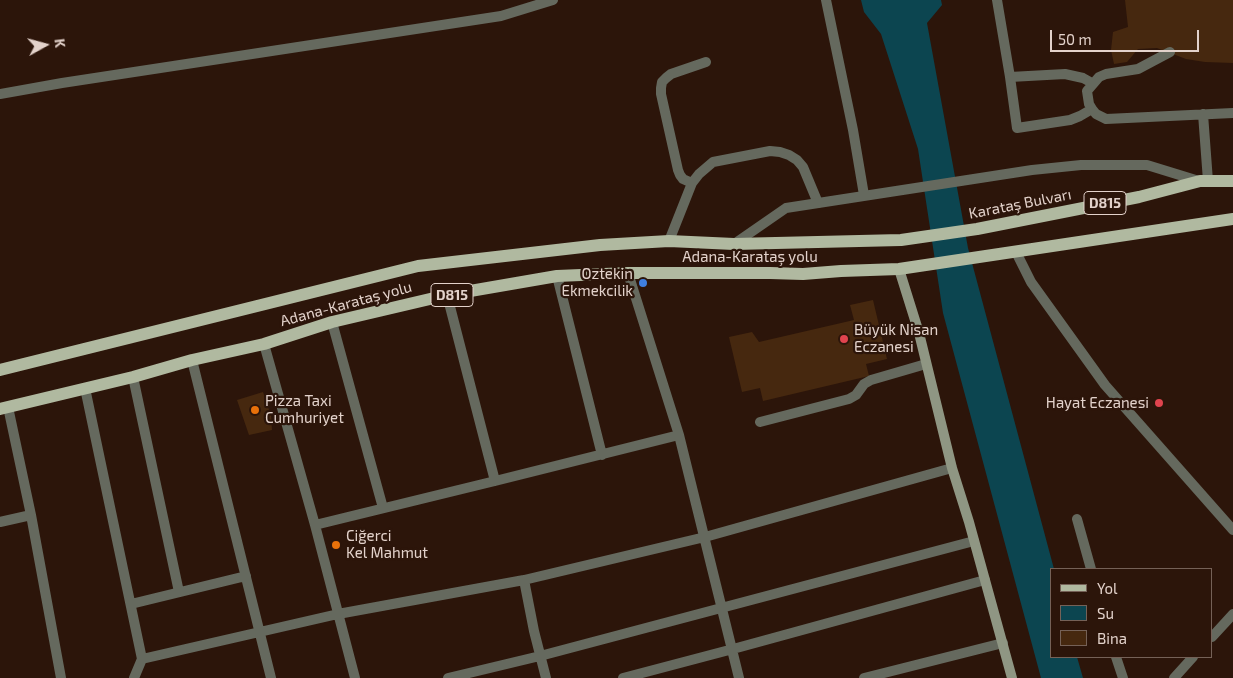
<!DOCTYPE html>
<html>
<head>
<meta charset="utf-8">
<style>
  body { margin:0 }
  #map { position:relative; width:1233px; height:678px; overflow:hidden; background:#2c150a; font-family:"Exo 2",sans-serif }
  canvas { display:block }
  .legend { position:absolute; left:1050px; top:568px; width:162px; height:90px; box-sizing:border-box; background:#2c150a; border:1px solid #756157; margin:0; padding:6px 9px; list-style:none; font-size:15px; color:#e3d2cb }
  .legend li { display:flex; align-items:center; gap:10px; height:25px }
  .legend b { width:25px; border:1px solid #756157 }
  .north { position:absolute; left:20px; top:20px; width:50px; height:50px; -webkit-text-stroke:4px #2c150a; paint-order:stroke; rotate:83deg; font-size:14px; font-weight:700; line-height:20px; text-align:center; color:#e3d2cb }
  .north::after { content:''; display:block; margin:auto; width:18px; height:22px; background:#e3d2cb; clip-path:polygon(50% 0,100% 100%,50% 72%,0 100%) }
  .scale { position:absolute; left:1050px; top:30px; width:149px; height:22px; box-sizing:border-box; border:2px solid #e3d2cb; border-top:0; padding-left:6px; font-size:15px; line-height:18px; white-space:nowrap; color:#e3d2cb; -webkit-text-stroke:4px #2c150a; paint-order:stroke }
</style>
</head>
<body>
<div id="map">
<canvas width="1233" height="678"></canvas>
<ul class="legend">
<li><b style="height:6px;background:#b0b9a0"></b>Yol</li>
<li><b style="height:14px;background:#0c4550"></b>Su</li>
<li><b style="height:14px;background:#46280f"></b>Bina</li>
</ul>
<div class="north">K</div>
<div class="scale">50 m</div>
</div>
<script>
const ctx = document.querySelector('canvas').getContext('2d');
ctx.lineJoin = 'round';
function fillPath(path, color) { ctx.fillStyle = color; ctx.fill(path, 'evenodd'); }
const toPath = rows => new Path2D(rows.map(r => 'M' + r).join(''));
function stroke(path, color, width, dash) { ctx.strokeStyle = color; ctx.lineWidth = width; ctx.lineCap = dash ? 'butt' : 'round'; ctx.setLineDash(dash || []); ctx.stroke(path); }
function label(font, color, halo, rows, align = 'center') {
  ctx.font = font + ' "Exo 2",sans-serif'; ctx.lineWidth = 4.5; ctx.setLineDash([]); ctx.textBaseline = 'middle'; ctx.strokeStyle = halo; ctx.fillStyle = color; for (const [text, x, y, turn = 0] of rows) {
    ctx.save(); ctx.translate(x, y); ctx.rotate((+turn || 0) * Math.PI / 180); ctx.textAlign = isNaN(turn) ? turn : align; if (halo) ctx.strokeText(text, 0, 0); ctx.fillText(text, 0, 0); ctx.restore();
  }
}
fillPath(toPath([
  [861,0,941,0,942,5,927,23,968,248,1054,569,1052,569,1052,657,1077,657,1083,678,1041,678,943,313,918,149,881,34,864,12]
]), '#0c4550');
fillPath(toPath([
  [1125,0,1233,0,1233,63,1205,62,1186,59,1157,48,1138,49,1127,62,1114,64,1111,50,1113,32,1128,27],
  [873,300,887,359,866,364,869,376,763,401,760,388,742,392,729,337,752,332,759,342,854,320,850,305],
  [263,392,271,416,272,430,249,435,237,400]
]), '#46280f');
stroke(toPath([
  [997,0,1010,77,1017,128,1070,120,1080,116,1092,109],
  [1170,52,1138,69,1106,74,1099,77,1087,91,1089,104,1092,109,1096,114,1106,119,1233,113],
  [1010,77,1065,74,1083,78,1092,83],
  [1203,114,1208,181],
  [692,183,683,179,680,175,678,170,661,94,661,88,662,82,666,78,671,74,706,62],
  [669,241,692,183,699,174,713,162,770,151,780,152,789,155,797,160,803,167,818,203],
  [760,422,849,399,856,395,864,384,871,380,926,364],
  [1077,519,1091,569],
  [1116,657,1123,678]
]), '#65695e', 10);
stroke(toPath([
  [826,0,853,130,864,195],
  [0,94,62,83,501,16,553,0],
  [734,244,786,208,1032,170,1081,165,1147,165,1199,181],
  [1016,252,1031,282,1105,385,1233,530],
  [628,273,679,435,739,678],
  [557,276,602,455],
  [447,295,495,481],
  [332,322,383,508],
  [264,344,315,525,355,678],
  [192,360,271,678],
  [133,377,179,592],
  [85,388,142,659],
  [8,407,31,515,61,678],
  [0,522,31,515],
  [315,525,495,481,679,435],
  [524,580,534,631,546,678],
  [131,604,246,576],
  [1212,637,1233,614],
  [134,678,142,659,338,614,524,580,705,537,952,468],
  [448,678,540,656,974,541],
  [623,678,733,649,985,580],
  [864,678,1003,643],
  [1174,678,1193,657]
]), '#65695e', 10);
stroke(toPath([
  [899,269,919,333,952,468,969,522,1012,678]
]), '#8f9683', 10);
stroke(toPath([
  [0,370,418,266,600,245,669,241,734,244,901,240,977,229,1139,197,1200,181,1233,181],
  [0,409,133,377,192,360,264,344,332,322,447,295,557,276,628,273,770,273,803,274,841,271,899,269,1233,219]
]), '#b0b9a0', 12);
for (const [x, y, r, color] of [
  [643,283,5,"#3f7fe0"],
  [844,339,5,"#e0444e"],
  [1159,403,5,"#e0444e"],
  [255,410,5,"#e8710a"],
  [336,545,5,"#e8710a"]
]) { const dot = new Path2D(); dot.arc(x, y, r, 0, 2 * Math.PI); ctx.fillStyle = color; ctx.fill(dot); stroke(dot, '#2c150a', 2); }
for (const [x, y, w] of [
  [1105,203,42],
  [452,295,42]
]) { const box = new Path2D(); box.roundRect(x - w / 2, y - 11.5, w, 23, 4); ctx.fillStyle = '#2c150a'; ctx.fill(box); stroke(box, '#e3d2cb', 1); }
label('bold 14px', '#e3d2cb', null, [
  ["D815",1105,203],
  ["D815",452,295]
]);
label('15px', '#e3d2cb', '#2c150a', [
  ["Karataş Bulvarı",1020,204,-11],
  ["Adana-Karataş yolu",750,257],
  ["Adana-Karataş yolu",346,304,-15]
]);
label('15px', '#e3d2cb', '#2c150a', [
  ["Oztekin",633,274,"right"],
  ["Ekmekcilik",633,291,"right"],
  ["Büyük Nisan",854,330],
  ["Eczanesi",854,347],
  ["Pizza Taxi",265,401],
  ["Cumhuriyet",265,418],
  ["Hayat Eczanesi",1149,403,"right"],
  ["Ciğerci",346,536],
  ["Kel Mahmut",346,553]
], 'left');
</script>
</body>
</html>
